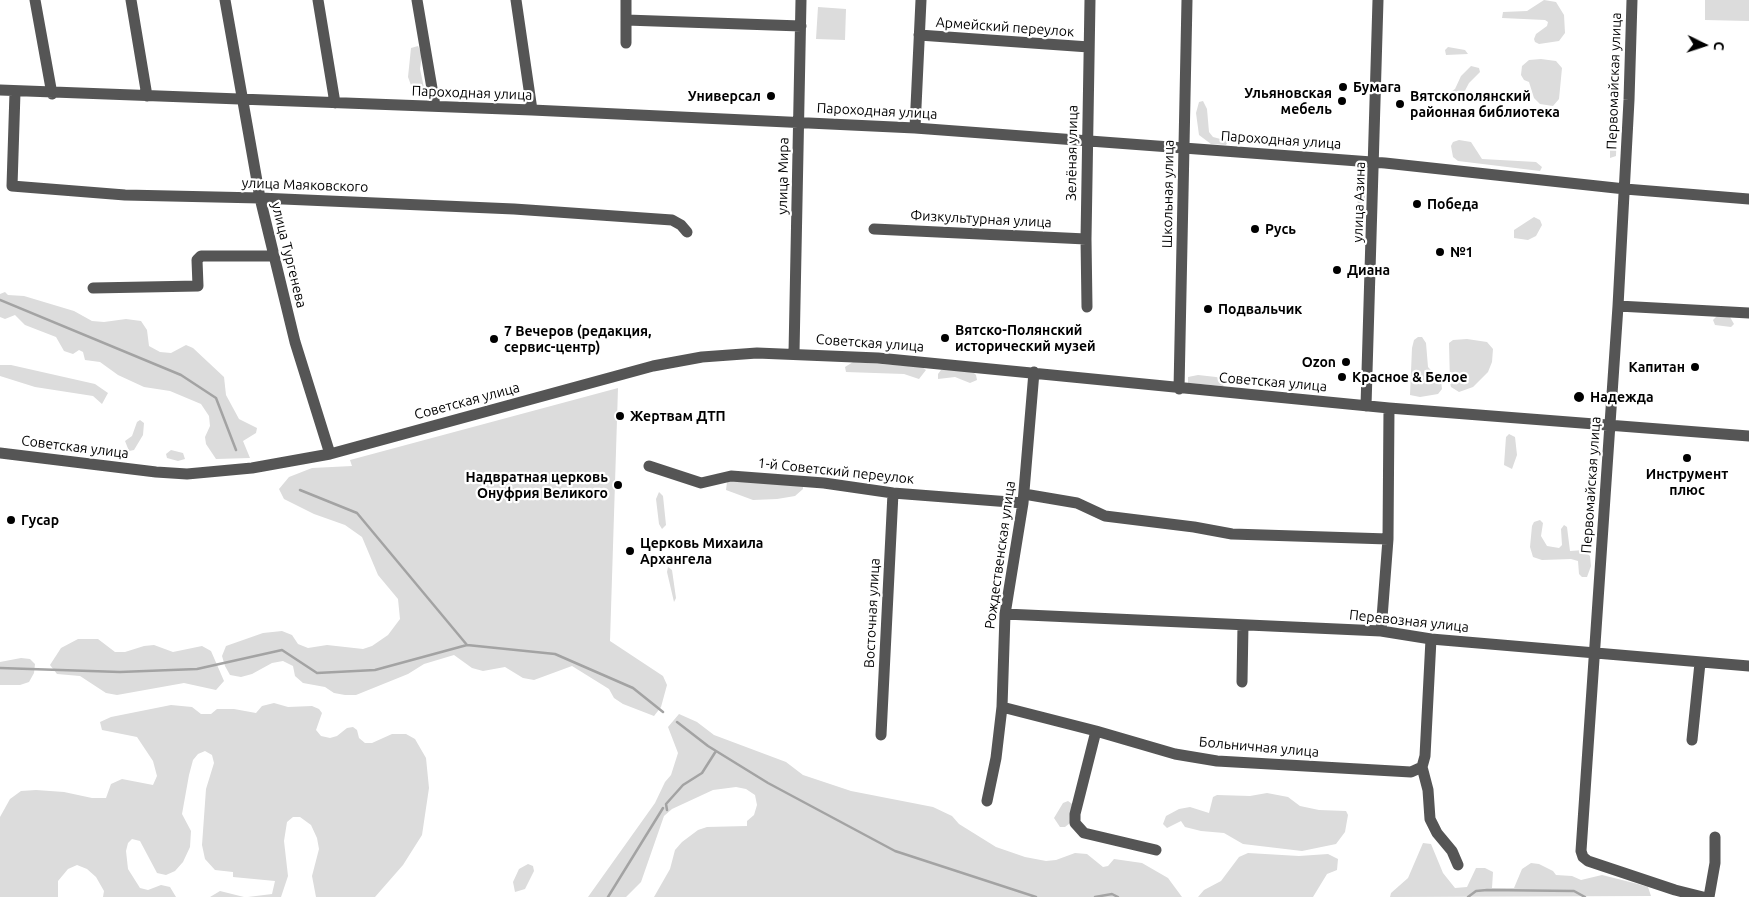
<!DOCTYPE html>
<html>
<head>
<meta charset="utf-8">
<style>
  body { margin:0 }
  #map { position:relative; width:1749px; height:897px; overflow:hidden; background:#fff; font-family:Ubuntu,sans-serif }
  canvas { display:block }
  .north { position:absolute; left:1679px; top:20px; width:50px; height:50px; -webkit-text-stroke:4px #fff; paint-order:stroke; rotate:94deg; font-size:14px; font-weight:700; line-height:20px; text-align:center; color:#000 }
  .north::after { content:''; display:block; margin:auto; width:18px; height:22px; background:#000; clip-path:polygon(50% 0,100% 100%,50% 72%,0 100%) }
</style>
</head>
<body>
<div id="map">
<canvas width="1749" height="897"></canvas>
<div class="north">С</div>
</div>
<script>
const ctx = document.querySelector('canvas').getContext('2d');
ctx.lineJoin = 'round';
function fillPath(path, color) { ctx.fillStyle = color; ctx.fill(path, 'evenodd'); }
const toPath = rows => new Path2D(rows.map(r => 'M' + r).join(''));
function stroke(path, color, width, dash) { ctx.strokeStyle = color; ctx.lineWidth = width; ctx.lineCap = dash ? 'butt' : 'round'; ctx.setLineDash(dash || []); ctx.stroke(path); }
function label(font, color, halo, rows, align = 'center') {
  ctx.font = font + ' Ubuntu,sans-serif'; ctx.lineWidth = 4.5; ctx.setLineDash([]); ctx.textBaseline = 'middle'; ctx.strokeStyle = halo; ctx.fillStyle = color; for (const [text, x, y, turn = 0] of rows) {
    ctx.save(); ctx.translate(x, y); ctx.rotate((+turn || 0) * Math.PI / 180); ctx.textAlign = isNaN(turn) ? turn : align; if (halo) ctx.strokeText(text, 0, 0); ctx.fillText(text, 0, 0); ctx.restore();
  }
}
fillPath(toPath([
  [1544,0,1556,2,1564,15,1565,33,1559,41,1539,44,1535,42,1534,39,1536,34,1547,26,1548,22,1545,20,1502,18,1503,12,1527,11],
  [1705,0,1749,0,1749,21,1705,20],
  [818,7,846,9,845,40,816,39],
  [418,46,422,55,420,69,424,88,421,93,412,88,408,77,411,48],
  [1448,47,1465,50,1468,54,1446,55,1445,50],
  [1541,59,1556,61,1562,68,1559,99,1553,106,1540,104,1534,98,1529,82,1524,80,1521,75,1522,66,1529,60],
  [1471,66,1479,68,1480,72,1469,83,1460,100,1448,102,1445,100,1446,95,1455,89,1461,76],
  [1203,101,1207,109,1209,132,1213,137,1228,141,1226,145,1211,144,1199,135,1196,113,1199,102],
  [1614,108,1617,125,1616,156,1610,158,1610,111],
  [1459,140,1471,142,1482,159,1536,162,1542,167,1540,171,1458,161,1453,157,1451,146,1453,142],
  [1361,168,1365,172,1365,202,1361,208,1358,206,1357,193,1357,170],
  [1534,217,1540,220,1542,225,1536,236,1528,240,1514,238,1514,230],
  [5,292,8,295,24,296,74,311,92,321,104,322,126,319,141,321,147,330,149,346,160,352,171,353,186,345,193,348,224,377,226,395,239,419,257,428,256,433,243,441,250,458,216,459,206,444,205,437,210,426,209,416,201,404,170,391,144,387,118,375,100,362,85,360,83,352,79,350,73,354,64,351,56,337,25,325,15,315,5,319,0,317,0,294],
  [1717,316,1730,317,1734,324,1731,327,1715,325,1713,320],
  [1418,337,1422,337,1426,343,1428,367,1441,381,1442,389,1438,394,1420,397,1410,395,1412,348,1414,340],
  [1467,339,1487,342,1493,349,1492,362,1488,372,1473,387,1459,392,1451,387,1450,383,1449,343,1453,340],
  [853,362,922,367,926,370,919,379,904,374,846,372,845,367],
  [0,365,11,365,95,384,108,393,102,404,93,396,35,387,0,376],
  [941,370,972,371,976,375,977,380,970,383,955,377,938,379,938,374],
  [1198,375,1216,377,1227,380,1223,386,1188,383,1188,377],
  [618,388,610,641,663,676,667,685,661,707,654,716,623,704,614,698,609,689,572,666,534,680,523,678,505,667,483,671,472,668,454,655,424,664,408,674,356,695,345,695,334,693,325,687,303,683,295,676,293,666,283,661,272,663,252,674,241,677,230,675,225,666,222,656,226,646,263,633,282,631,292,635,298,644,308,648,327,645,363,649,372,646,388,635,400,619,398,599,378,575,362,537,345,525,314,514,284,499,279,489,289,477,312,468,352,466,350,460],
  [140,420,144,423,143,435,134,450,129,451,125,441,132,436,137,422],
  [1509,434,1515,437,1517,455,1512,469,1504,465,1506,437],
  [171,450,183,453,185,459,178,461,167,458,166,454],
  [733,479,803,485,803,489,795,496,777,499,753,500,726,490,727,482],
  [659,492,663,496,666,525,662,529,659,524,656,499],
  [1540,520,1543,523,1541,536,1547,546,1559,548,1562,545,1561,529,1564,525,1567,527,1570,551,1584,550,1590,556,1591,566,1587,577,1582,577,1579,574,1578,561,1571,559,1542,560,1533,557,1530,547,1532,526,1534,522],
  [668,567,672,570,676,598,674,602,667,572],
  [78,639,98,639,115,652,125,652,144,646,154,645,173,652,202,646,211,651,224,681,216,690,184,683,117,695,106,693,80,676,57,674,50,665,61,648],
  [21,658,30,659,35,664,34,673,29,682,20,685,0,685,0,662],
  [274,703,288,707,312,706,319,709,322,713,316,730,321,736,330,738,337,736,347,728,353,727,357,730,359,738,365,743,372,743,392,734,406,734,415,739,426,758,429,788,422,835,403,865,375,897,316,897,312,876,319,849,317,838,311,825,300,817,293,817,287,822,284,841,288,876,281,897,248,897,272,894,275,881,233,877,233,872,215,870,205,859,202,845,206,789,214,763,212,755,205,751,198,754,193,760,189,775,182,814,191,831,190,847,183,862,175,871,166,875,157,873,140,841,132,839,128,843,126,851,128,869,140,888,148,890,161,885,170,887,176,897,103,897,104,891,96,877,87,869,77,865,68,869,58,881,58,897,0,897,0,817,10,799,21,791,36,790,64,792,92,798,106,798,111,784,122,779,153,785,157,776,153,761,137,737,102,730,100,722,111,717,171,705,192,707,201,714,211,714,217,709,234,709,256,713,262,706],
  [679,714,697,722,714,735,786,762,803,775,851,791,933,807,952,816,959,824,996,847,1025,857,1046,861,1056,860,1075,853,1087,854,1103,867,1108,866,1114,859,1142,863,1168,878,1182,897,654,897,670,869,675,850,682,842,698,830,707,827,747,826,747,821,754,815,757,805,755,795,746,789,736,787,713,790,672,809,664,816,641,882,626,897,588,897,655,803,665,782,671,775,678,753,668,727],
  [1267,793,1288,797,1300,806,1319,810,1346,811,1348,815,1345,832,1336,844,1302,851,1243,844,1224,833,1201,831,1185,827,1181,821,1167,828,1163,824,1166,816,1179,809,1190,807,1209,813,1213,797,1217,795,1250,796],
  [1068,801,1075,806,1070,823,1065,827,1060,827,1054,818,1063,803],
  [1423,843,1431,844,1443,873,1455,888,1467,887,1476,868,1485,868,1493,872,1492,888,1514,888,1522,869,1531,863,1539,864,1553,871,1556,875,1572,876,1581,880,1602,875,1638,884,1648,887,1651,896,1390,897,1391,893,1408,878],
  [1248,853,1299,856,1328,854,1338,859,1337,870,1327,874,1313,897,1198,897,1204,890,1221,881,1239,857],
  [528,864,533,866,534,871,525,889,515,892,513,882,519,869],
  [220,891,244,897,210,897]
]), '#dcdcdc');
stroke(toPath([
  [0,300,181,375,216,398,236,450],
  [300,490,357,513,467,645],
  [0,668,120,672,197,669,282,650,317,673,375,670,467,645,555,654,633,688,663,712],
  [677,722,708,746,768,783,895,851,1036,897],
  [667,810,666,804,683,785,702,773,716,751],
  [608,897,663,808],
  [1095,897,1112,894,1118,897],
  [1468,897,1476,891,1487,890,1574,891,1585,897]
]), '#a3a3a3', 2.5);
stroke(toPath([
  [35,0,52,94],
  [131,0,147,96],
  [225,0,260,198,295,342,330,454],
  [318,0,335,103],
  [417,0,435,106],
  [516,0,532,110],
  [1632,0,1629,100,1618,306,1581,851,1583,857,1588,861,1675,890,1703,897],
  [626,20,801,26],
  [919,35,1089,47],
  [626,43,626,0],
  [0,90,532,110,915,128,1385,163,1625,189,1749,199],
  [15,92,12,186,125,195,260,198,514,209,672,220,681,225,687,232],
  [915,128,921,0],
  [874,229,1086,239],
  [93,288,198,286,197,260,201,256,274,256],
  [1618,306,1749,313],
  [1087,307,1086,239,1090,0],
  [794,353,801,0],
  [1179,389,1187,0],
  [1366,406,1378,0],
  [0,453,156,472,187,474,252,468,330,454,653,366,702,357,757,353,878,358,1389,408,1749,436],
  [649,466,701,483,731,476,824,483,893,493,1023,503],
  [1024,494,1077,503,1105,516,1194,527,1232,534,1388,539],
  [1005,614,1381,631,1431,639,1749,666],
  [1381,631,1388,539,1389,408],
  [1242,682,1243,625],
  [1002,707,1096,731,1175,754,1217,761,1411,772,1422,767,1425,756,1431,639],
  [1096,731,1075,814,1075,823,1084,833,1156,850],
  [881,735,893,493],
  [1692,740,1700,663],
  [1422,767,1428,790,1430,819,1437,833,1452,851,1458,865],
  [987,801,996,758,1002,707,1005,614,1023,503,1034,372],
  [1709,897,1715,863,1715,837]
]), '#555', 11);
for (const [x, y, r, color] of [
  [1343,87,5,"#000"],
  [771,96,5,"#000"],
  [1342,101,5,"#000"],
  [1400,104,5,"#000"],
  [1417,204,5,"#000"],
  [1255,229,5,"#000"],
  [1440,252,5,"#000"],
  [1337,270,5,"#000"],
  [1208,309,5,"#000"],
  [945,338,5,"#000"],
  [494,339,5,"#000"],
  [1346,362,5,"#000"],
  [1695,367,5,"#000"],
  [1342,377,5,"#000"],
  [1579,397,6,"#000"],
  [620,416,5,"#000"],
  [1687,458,5,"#000"],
  [618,485,5,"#000"],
  [11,520,5,"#000"],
  [630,551,5,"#000"]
]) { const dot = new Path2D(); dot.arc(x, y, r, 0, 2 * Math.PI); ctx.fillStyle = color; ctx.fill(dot); stroke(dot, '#fff', 2); }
label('14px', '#000', '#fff', [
  ["Армейский переулок",1005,27,4],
  ["Первомайская улица",1614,81,-88],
  ["Пароходная улица",472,93,2],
  ["Пароходная улица",877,111,3],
  ["Пароходная улица",1281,140,4],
  ["Зелёная улица",1072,153,-89],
  ["улица Мира",783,176,-89],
  ["улица Маяковского",305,185,2],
  ["Школьная улица",1168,194,-89],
  ["улица Азина",1359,202,-88],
  ["Физкультурная улица",981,219,3],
  ["улица Тургенева",289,255,76],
  ["Советская улица",870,343,4],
  ["Советская улица",1273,382,5],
  ["Советская улица",467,401,-15],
  ["Советская улица",75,447,7],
  ["1-й Советский переулок",836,471,6],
  ["Первомайская улица",1591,485,-86],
  ["Рождественская улица",1000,555,-82],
  ["Восточная улица",872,613,-87],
  ["Перевозная улица",1409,621,6],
  ["Больничная улица",1259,747,5]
]);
label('bold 14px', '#000', '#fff', [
  ["Бумага",1353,87],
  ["Ульяновская",1332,93,"right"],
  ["мебель",1332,109,"right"],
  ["Универсал",761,96,"right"],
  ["Вятскополянский",1410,96],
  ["районная библиотека",1410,112],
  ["Победа",1427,204],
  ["Русь",1265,229],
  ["№1",1450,252],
  ["Диана",1347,270],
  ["Подвальчик",1218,309],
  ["Вятско-Полянский",955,330],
  ["исторический музей",955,346],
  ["7 Вечеров (редакция,",504,331],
  ["сервис-центр)",504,347],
  ["Ozon",1336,362,"right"],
  ["Капитан",1685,367,"right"],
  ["Красное & Белое",1352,377],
  ["Надежда",1590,397],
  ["Жертвам ДТП",630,416],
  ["Инструмент",1687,474,"center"],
  ["плюс",1687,490,"center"],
  ["Надвратная церковь",608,477,"right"],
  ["Онуфрия Великого",608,493,"right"],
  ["Гусар",21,520],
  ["Церковь Михаила",640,543],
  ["Архангела",640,559]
], 'left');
</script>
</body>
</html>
